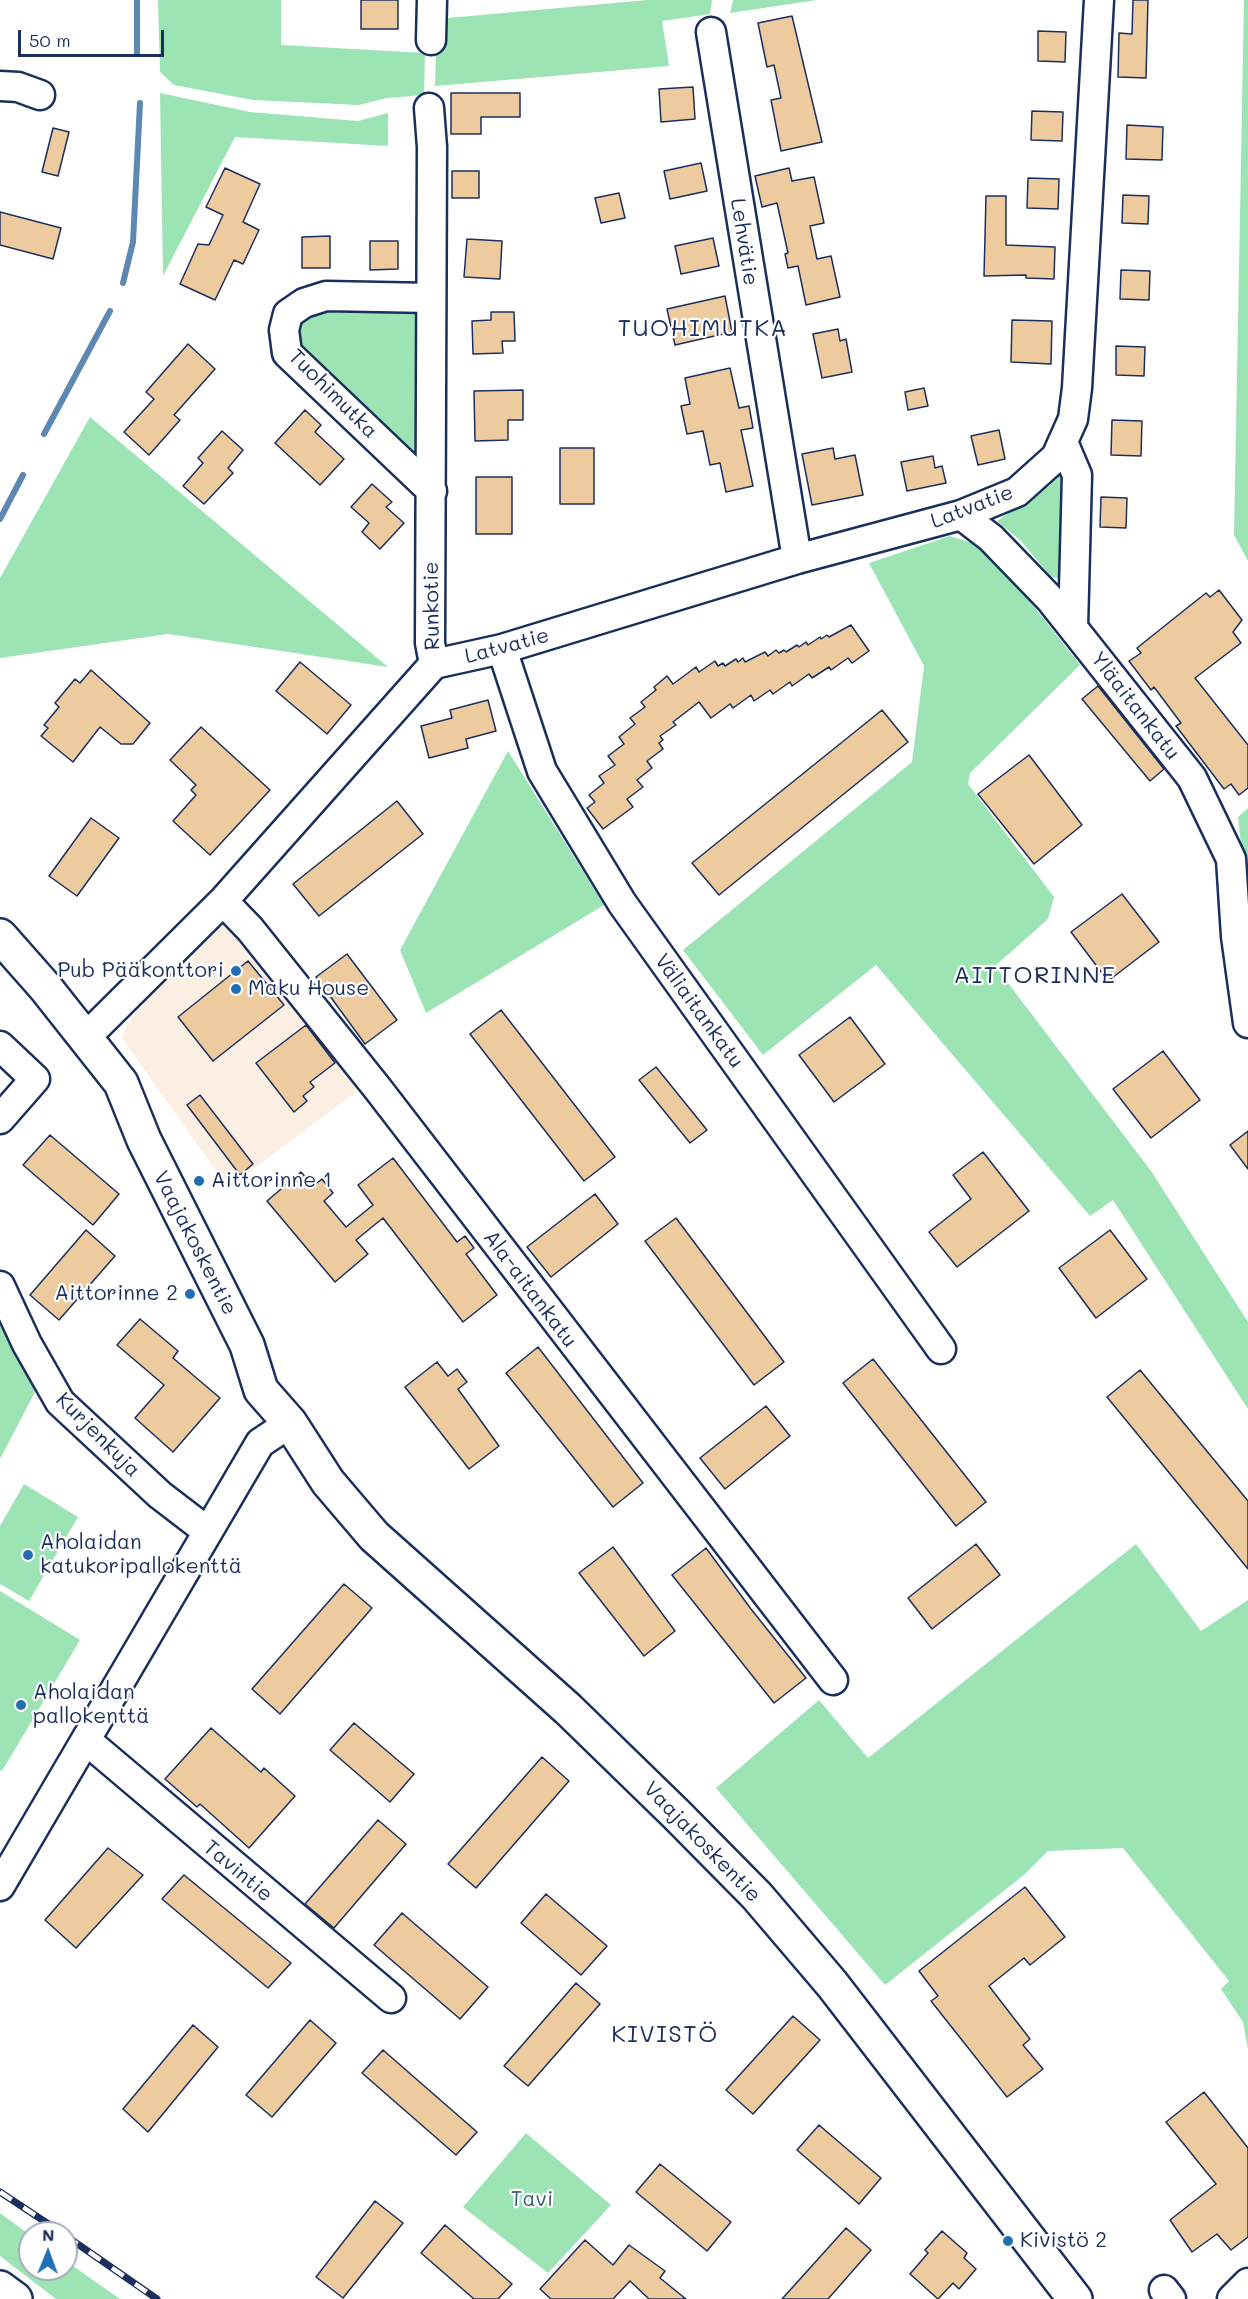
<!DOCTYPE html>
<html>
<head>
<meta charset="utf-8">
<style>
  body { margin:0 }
  #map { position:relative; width:1248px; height:2299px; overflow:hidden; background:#fff; font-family:Mali,sans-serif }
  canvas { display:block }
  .north { position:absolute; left:18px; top:2221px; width:60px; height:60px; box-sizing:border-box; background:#fff; border:2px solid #a4acbf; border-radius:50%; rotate:1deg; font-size:16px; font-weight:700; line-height:24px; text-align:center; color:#1b2f5e }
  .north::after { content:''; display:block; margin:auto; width:21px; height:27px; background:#1f6fb2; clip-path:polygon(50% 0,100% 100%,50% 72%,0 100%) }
  .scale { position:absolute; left:18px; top:30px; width:146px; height:27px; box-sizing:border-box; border:3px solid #1b2f5e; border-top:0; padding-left:8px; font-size:18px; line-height:21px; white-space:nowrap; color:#1b2f5e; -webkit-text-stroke:4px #fff; paint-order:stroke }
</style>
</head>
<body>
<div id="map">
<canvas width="1248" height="2299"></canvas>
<div class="north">N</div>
<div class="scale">50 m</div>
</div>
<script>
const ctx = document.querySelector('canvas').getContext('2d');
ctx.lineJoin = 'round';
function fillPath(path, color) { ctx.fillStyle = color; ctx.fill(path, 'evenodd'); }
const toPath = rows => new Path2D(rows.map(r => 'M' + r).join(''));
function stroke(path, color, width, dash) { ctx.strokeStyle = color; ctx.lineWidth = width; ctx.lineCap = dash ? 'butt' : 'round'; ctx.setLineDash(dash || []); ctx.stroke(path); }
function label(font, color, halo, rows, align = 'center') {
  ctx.font = font + ' Mali,sans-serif'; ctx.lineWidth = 4.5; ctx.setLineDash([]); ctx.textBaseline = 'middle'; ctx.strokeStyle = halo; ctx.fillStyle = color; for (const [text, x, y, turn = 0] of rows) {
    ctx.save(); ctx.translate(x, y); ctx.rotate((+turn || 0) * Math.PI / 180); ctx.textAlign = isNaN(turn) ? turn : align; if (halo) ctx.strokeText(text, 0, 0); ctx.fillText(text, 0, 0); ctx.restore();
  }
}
fillPath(toPath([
  [222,915,365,1085,228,1188,122,1038,128,1024,137,1011]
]), '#faefe2');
fillPath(toPath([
  [158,0,281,0,281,45,425,53,424,95,387,98,359,105,253,100,174,85,160,72],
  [647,0,712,0,710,14,662,21,669,66,435,86,437,19],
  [733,0,817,0,730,13],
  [1244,0,1248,0,1248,561,1234,535],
  [160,93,250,112,358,121,388,113,388,146,235,137,163,276],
  [416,306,423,316,417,462,295,348,297,319,311,310],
  [90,417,388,667,168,634,0,658,0,578],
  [1061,472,1067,472,1061,579,1051,577,1021,541,997,521,1050,485],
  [950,536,988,548,1080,665,970,773,968,784,1054,897,1048,919,995,966,1151,1171,1248,1322,1248,1409,1113,1200,1090,1216,876,965,763,1055,683,950,912,762,924,666,869,563],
  [508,751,604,905,426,1013,400,950],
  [1248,808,1248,912,1238,817],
  [0,1314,35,1392,0,1459],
  [24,1484,78,1517,29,1601,0,1584,0,1526],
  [1136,1544,1201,1631,1248,1600,1248,2049,1243,2022,1221,1989,1229,1981,1123,1848,1048,1851,1025,1874,885,1985,716,1788,819,1700,868,1758],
  [0,1591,80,1640,2,1771,0,1770],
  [526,2133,611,2205,548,2273,463,2207],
  [0,2213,30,2235,30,2269,66,2269,66,2261,120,2299,56,2299,0,2256]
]), '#9ce4b3');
stroke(toPath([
  [137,0,137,53],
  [123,283,133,242,140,103],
  [44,434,110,311],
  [0,519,23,475]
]), '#5e87b1', 6);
const building = toPath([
  [361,0,398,0,398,29,361,29,361,0],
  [1133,0,1148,0,1146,78,1118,77,1119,33,1132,34,1133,0],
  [792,16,822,142,781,151,771,100,781,98,774,65,767,67,758,23,792,16],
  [1038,31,1066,32,1065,62,1038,61,1038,31],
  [693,87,695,119,661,122,659,89,693,87],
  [451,93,520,93,520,117,481,117,481,134,451,134,451,93],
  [1032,111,1063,112,1062,141,1031,140,1032,111],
  [1127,125,1163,127,1162,160,1126,159,1127,125],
  [53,128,69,132,58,176,42,172,53,128],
  [701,163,707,191,670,199,664,171,701,163],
  [225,168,260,184,243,222,259,230,243,264,234,260,215,300,180,284,198,244,209,245,223,215,206,207,225,168],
  [789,168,792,181,814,177,824,223,810,226,817,259,831,256,840,297,806,305,798,266,788,268,785,254,788,253,777,203,762,207,755,176,789,168],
  [452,171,479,171,479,198,452,198,452,171],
  [1028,178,1059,179,1058,209,1027,208,1028,178],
  [619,193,625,218,601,223,595,198,619,193],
  [1123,195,1149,196,1148,224,1122,223,1123,195],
  [986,196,1006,196,1006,245,1055,247,1054,279,1026,278,1026,275,984,276,986,196],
  [0,212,61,228,53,259,0,245,0,212],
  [330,236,330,268,302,268,302,237,330,236],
  [713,238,719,266,681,274,675,246,713,238],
  [467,239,502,241,500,279,464,277,467,239],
  [370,241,398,241,398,269,370,270,370,241],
  [1121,270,1150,271,1149,300,1120,299,1121,270],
  [725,296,732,332,675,345,667,309,725,296],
  [491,312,514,312,515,341,502,341,503,353,473,354,472,321,491,320,491,312],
  [1012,320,1052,321,1051,364,1011,362,1012,320],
  [838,329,840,341,846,339,852,372,822,378,813,334,838,329],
  [188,344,215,369,174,415,180,420,149,455,124,432,154,399,146,392,188,344],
  [1116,346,1145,347,1144,376,1116,375,1116,346],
  [730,368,739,408,749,406,753,428,741,430,753,486,726,492,720,463,710,465,703,431,687,434,681,406,690,404,685,378,730,368],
  [924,388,928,406,908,410,905,392,924,388],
  [523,390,523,420,508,420,508,440,475,441,474,391,523,390],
  [305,410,321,425,315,432,344,459,320,485,275,443,305,410],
  [1112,420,1142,421,1141,456,1111,455,1112,420],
  [999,430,1005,459,978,465,971,436,999,430],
  [222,431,243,450,228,468,233,473,204,504,183,486,203,463,198,458,222,431],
  [560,448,594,448,594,504,560,504,560,448],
  [833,448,835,459,855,455,863,495,812,505,802,454,833,448],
  [933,456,935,468,942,466,946,483,907,491,901,462,933,456],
  [476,477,512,477,512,534,476,534,476,477],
  [372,484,392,502,386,507,404,523,380,549,362,532,369,523,351,507,372,484],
  [1101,497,1127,498,1126,528,1100,527,1101,497],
  [1219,590,1242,620,1233,632,1241,643,1195,678,1248,745,1248,788,1239,795,1231,784,1224,789,1176,726,1181,723,1154,687,1151,690,1129,661,1141,653,1137,648,1187,608,1206,593,1210,597,1219,590],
  [851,625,869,651,852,663,848,658,831,670,829,667,812,678,809,674,792,686,790,682,773,694,770,690,754,701,751,695,733,708,730,704,711,718,699,702,673,722,676,725,660,736,663,740,659,743,663,749,647,761,652,768,637,780,643,787,627,799,633,807,603,829,587,808,595,802,589,795,604,783,599,776,615,765,608,756,624,744,619,737,635,724,630,718,645,707,641,702,656,690,654,687,667,676,673,684,696,667,699,672,715,661,718,666,723,663,725,666,736,659,738,662,743,658,745,662,765,652,768,656,776,650,779,653,784,650,786,652,797,645,799,647,806,642,808,645,820,637,821,639,827,635,829,637,851,625],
  [300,662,351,705,327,734,276,691,300,662],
  [91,670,150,723,133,744,121,744,100,727,73,762,41,736,48,728,44,725,59,707,55,703,75,679,80,683,91,670],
  [1098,686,1164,769,1150,781,1082,699,1098,686],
  [488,700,496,731,466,739,468,748,429,758,421,726,452,718,450,710,488,700],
  [882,710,908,742,719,895,692,863,882,710],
  [201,727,270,790,210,855,173,821,196,795,191,790,196,785,170,760,201,727],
  [1029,755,1082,825,1034,864,978,794,1029,755],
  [397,801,423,834,319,916,293,884,397,801],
  [91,818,119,838,77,896,49,876,91,818],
  [1122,894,1159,942,1108,981,1071,932,1122,894],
  [347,954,397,1020,365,1044,316,977,347,954],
  [248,961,284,1005,213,1061,178,1017,248,961],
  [501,1010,615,1157,584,1181,470,1034,501,1010],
  [850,1017,885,1064,834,1102,799,1055,850,1017],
  [306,1025,335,1063,310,1082,314,1087,303,1096,307,1101,294,1112,256,1063,306,1025],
  [1163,1051,1200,1100,1151,1138,1113,1089,1163,1051],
  [656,1067,707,1130,690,1143,639,1080,656,1067],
  [200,1095,253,1164,240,1175,187,1105,200,1095],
  [1248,1131,1248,1169,1230,1145,1248,1131],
  [50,1135,119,1194,93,1225,23,1165,50,1135],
  [983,1152,1029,1211,957,1267,929,1232,971,1199,953,1175,983,1152],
  [393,1158,457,1242,465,1236,474,1248,466,1254,497,1295,463,1322,383,1218,356,1240,368,1254,335,1282,267,1201,301,1172,313,1186,322,1179,333,1193,324,1201,346,1227,373,1205,358,1185,393,1158],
  [595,1194,618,1224,551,1277,527,1247,595,1194],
  [676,1218,784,1362,754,1385,645,1241,676,1218],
  [86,1230,115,1256,59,1320,30,1295,86,1230],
  [1110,1230,1147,1279,1096,1318,1059,1268,1110,1230],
  [140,1319,178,1351,173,1358,220,1398,173,1452,135,1418,164,1385,117,1345,140,1319],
  [538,1347,643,1483,613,1507,506,1373,538,1347],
  [873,1359,986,1502,956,1526,843,1383,873,1359],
  [437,1362,448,1376,457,1369,467,1382,458,1389,499,1446,469,1469,405,1387,437,1362],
  [1140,1370,1248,1501,1248,1569,1107,1397,1140,1370],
  [766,1406,790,1436,725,1489,700,1458,766,1406],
  [976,1544,1000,1575,932,1629,908,1598,976,1544],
  [613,1547,675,1631,644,1656,579,1573,613,1547],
  [706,1548,751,1609,806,1678,774,1703,672,1575,706,1548],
  [344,1584,372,1608,280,1714,252,1689,344,1584],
  [354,1723,414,1774,390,1802,330,1750,354,1723],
  [211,1728,261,1772,264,1768,295,1796,249,1848,200,1804,197,1807,165,1779,211,1728],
  [542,1757,569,1781,476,1888,448,1864,542,1757],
  [378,1820,406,1844,334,1928,305,1904,378,1820],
  [108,1848,143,1875,76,1948,45,1920,108,1848],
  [184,1875,291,1963,268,1988,162,1899,184,1875],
  [1025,1887,1065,1937,1030,1965,1024,1958,989,1986,1030,2039,1023,2045,1043,2069,1007,2097,931,2001,938,1996,919,1971,1025,1887],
  [546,1894,607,1946,581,1975,521,1923,546,1894],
  [402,1913,488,1987,460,2019,374,1945,402,1913],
  [576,1983,600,2004,528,2086,504,2066,576,1983],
  [793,2016,820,2040,753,2114,726,2090,793,2016],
  [310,2020,336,2043,272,2117,246,2095,310,2020],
  [193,2025,218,2047,148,2132,123,2109,193,2025],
  [383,2050,477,2132,456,2155,362,2073,383,2050],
  [1204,2092,1248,2148,1248,2237,1231,2250,1217,2234,1192,2252,1170,2220,1216,2184,1166,2122,1204,2092],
  [819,2125,881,2178,859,2204,797,2150,819,2125],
  [660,2164,731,2222,707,2251,636,2192,660,2164],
  [375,2201,403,2223,343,2298,316,2277,375,2201],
  [445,2225,512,2284,498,2299,474,2299,421,2253,445,2225],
  [846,2228,871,2250,828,2299,782,2299,846,2228],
  [942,2231,967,2253,964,2258,976,2269,959,2289,953,2283,938,2299,910,2274,928,2253,925,2250,942,2231],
  [585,2240,613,2265,629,2245,665,2271,660,2278,686,2299,649,2299,630,2281,613,2299,551,2299,540,2289,585,2240]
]);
fillPath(building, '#edcb9f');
stroke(building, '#1b2f5e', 1.5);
const minor = toPath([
  [711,32,797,559],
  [431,40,432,0],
  [0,86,18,87,40,95],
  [429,108,432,147,430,643,434,664],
  [431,298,326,296,304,303,288,314,284,330,287,353,432,491],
  [1063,442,1077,475,1073,627],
  [961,515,991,538,1050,599,1192,778,1231,859,1236,936,1248,1023],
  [502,649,542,771,622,903,941,1349],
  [434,664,502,649,797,559,961,515,1017,492,1056,457,1073,419,1077,388,1099,0],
  [223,901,250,929,378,1089,833,1680],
  [85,1038,223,901,434,664],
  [0,1046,35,1079,0,1119],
  [0,1286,27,1344,60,1402,160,1495,207,1531],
  [87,1741,391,1998],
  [0,1886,260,1443,290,1423],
  [1164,2290,1171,2299],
  [1232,2299,1248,2283]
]);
const major = toPath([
  [0,936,45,987,121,1083,144,1140,247,1345,261,1390,290,1423,328,1482,374,1536,568,1709,677,1815,757,1896,832,1984,1075,2299]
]);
const highway = toPath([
  [0,2288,15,2299]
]);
stroke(minor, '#1b2f5e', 33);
stroke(major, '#1b2f5e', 38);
stroke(highway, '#1b2f5e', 38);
stroke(minor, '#fff', 28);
stroke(major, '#fff', 33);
stroke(highway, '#fff', 33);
const rail = toPath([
  [0,2192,62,2233],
  [66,2236,157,2299]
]);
stroke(rail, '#1b2f5e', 7);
stroke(rail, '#fff', 4.5, [14]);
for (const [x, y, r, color] of [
  [236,971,6,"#1f6fb2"],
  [236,989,6,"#1f6fb2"],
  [199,1181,6,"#1f6fb2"],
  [190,1294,6,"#1f6fb2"],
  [28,1555,6,"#1f6fb2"],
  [21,1705,6,"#1f6fb2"],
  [1008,2241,6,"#1f6fb2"]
]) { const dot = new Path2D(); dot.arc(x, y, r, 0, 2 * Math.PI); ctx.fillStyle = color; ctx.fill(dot); stroke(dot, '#fff', 2); }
label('21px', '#1b2f5e', '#fff', [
  ["Lehvätie",744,242,81],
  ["Tuohimutka",333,394,45],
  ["Latvatie",972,507,-21],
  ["Runkotie",432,606,-91],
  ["Latvatie",507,646,-15],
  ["Yläaitankatu",1135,706,52],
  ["Väliaitankatu",699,1011,54],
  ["Vaajakoskentie",195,1243,63],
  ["Ala-aitankatu",530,1289,53],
  ["Kurjenkuja",98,1435,45],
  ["Vaajakoskentie",702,1842,46],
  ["Tavintie",238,1871,40]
]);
label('21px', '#1b2f5e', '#fff', [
  ["Pub Pääkonttori",224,971,"right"],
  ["Maku House",248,989],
  ["Aittorinne 1",211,1181],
  ["Aittorinne 2",178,1294,"right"],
  ["Aholaidan",40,1543],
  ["katukoripallokenttä",40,1567],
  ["Aholaidan",33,1693],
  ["pallokenttä",33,1717],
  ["Kivistö 2",1020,2241]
], 'left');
label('21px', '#3b5c73', '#fff', [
  ["Tavi",532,2200]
]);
ctx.letterSpacing = '1.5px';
label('24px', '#1b2f5e', '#fff', [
  ["TUOHIMUTKA",703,329],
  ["AITTORINNE",1035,976],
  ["KIVISTÖ",665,2035]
]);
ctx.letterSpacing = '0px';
</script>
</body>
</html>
